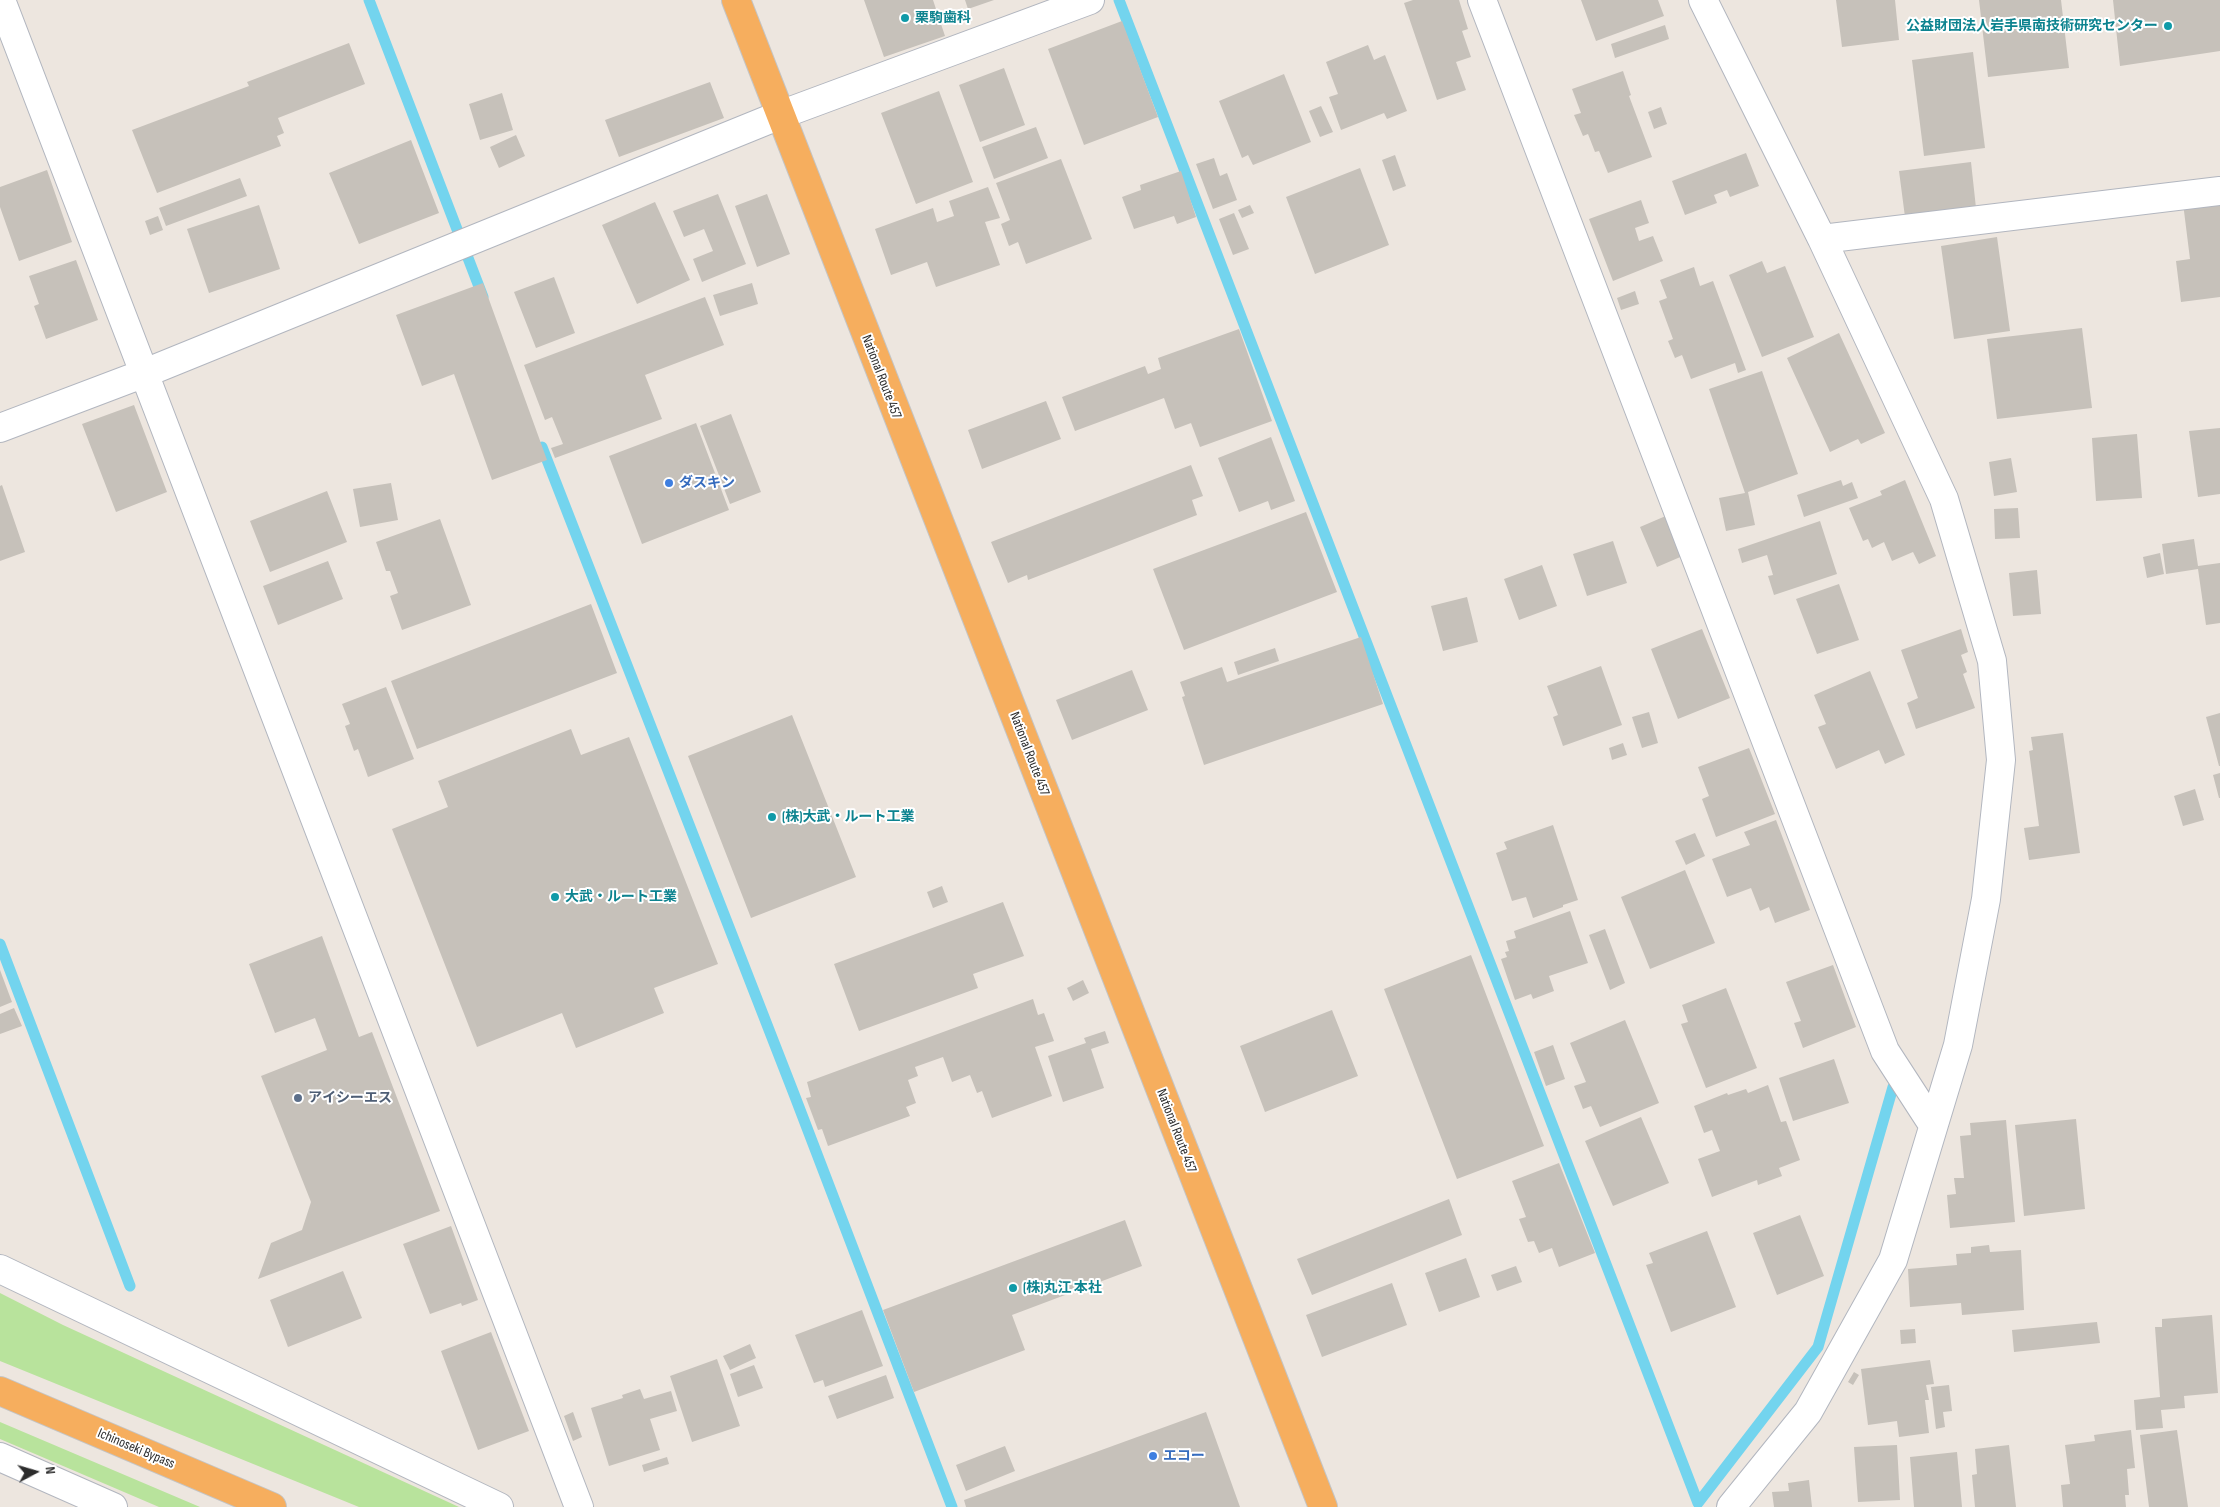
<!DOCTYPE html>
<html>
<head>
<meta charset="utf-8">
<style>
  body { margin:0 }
  #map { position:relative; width:2220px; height:1507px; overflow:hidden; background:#ede6df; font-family:"Sofia Sans Condensed",sans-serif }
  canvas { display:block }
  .north { position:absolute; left:10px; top:1447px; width:50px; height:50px; -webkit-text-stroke:4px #fff; paint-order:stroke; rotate:84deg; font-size:14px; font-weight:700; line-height:20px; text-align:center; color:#2c2c2c }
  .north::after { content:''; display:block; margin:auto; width:18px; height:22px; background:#2c2c2c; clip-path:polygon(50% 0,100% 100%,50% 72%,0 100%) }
</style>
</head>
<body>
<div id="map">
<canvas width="2220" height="1507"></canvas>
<div class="north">N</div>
</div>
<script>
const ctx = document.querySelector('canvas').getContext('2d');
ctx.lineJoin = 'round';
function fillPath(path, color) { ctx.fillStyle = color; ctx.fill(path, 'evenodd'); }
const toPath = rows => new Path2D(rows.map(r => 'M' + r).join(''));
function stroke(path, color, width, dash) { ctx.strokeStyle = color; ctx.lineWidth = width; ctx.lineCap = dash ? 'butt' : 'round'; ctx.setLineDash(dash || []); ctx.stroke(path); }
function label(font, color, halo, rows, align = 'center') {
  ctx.font = font + ' "Sofia Sans Condensed","Noto Sans JP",sans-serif'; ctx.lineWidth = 4; ctx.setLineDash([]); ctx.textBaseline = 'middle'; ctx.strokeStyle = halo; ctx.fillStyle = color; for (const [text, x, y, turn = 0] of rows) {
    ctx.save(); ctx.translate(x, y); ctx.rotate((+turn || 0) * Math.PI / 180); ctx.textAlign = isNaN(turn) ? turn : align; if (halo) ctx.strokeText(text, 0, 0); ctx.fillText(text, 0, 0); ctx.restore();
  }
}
fillPath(toPath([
  [0,1293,63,1325,459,1507,359,1507,0,1361],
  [0,1422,200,1507,159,1507,0,1439]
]), '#b8e39c');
stroke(toPath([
  [369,0,483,297],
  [1119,0,1698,1503,1818,1347,1893,1087],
  [542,447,794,1094,952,1507],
  [0,944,130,1286]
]), '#73d4ee', 11);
fillPath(toPath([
  [864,0,933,0,945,36,884,57],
  [965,0,994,0,968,9],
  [1413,0,1459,0,1468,29,1462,31,1471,57,1456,62,1466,90,1437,100,1404,3],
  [1581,0,1658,0,1664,16,1596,41],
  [1836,0,1895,0,1899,40,1842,47],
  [1979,0,2061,0,2069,68,1988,77],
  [2113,0,2220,0,2220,51,2120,66],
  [1122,21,1158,117,1084,145,1048,49],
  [1665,25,1669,39,1615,58,1611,44],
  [349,43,365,84,278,118,284,133,277,136,281,146,157,193,132,130,249,86,247,82],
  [1368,45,1374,60,1385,55,1407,111,1387,119,1384,113,1341,130,1329,97,1338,94,1326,62],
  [1973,52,1985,148,1924,156,1912,60],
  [1004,68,1025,125,980,142,959,85],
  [1623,71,1631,95,1629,96,1652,157,1608,173,1599,151,1595,152,1588,134,1583,136,1574,115,1581,113,1572,89],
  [1284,74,1311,142,1253,165,1248,155,1242,158,1219,101],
  [710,82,724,118,619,157,605,120],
  [939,91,973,182,916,204,881,113],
  [502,93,513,130,480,140,469,104],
  [1321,106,1333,132,1320,137,1309,111],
  [1661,107,1667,124,1654,129,1648,112],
  [1036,127,1048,158,994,179,982,147],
  [516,135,525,156,499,168,490,147],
  [411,140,439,213,359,244,329,173],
  [1746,153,1759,186,1730,197,1727,190,1714,195,1717,203,1685,215,1672,181],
  [1395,155,1406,186,1393,191,1382,160],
  [1214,158,1220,176,1227,173,1237,200,1213,209,1196,164],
  [1061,159,1092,239,1026,264,1018,242,1009,246,1001,224,1010,220,996,183],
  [1971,162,1976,208,1905,217,1899,171],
  [1360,168,1389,245,1315,274,1286,197],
  [47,170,72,242,19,261,0,207,0,187],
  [1181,171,1196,217,1177,224,1174,216,1134,229,1122,197,1141,190,1140,185],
  [240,178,247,196,166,226,159,208],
  [988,187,1000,218,985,222,1000,265,936,287,927,262,891,275,875,229,933,208,937,222,954,216,949,201],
  [2220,190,2220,297,2181,302,2176,261,2190,259,2182,195],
  [718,194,746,264,702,282,693,259,713,251,704,229,684,237,673,211],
  [767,194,790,254,757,267,735,206],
  [1641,200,1649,223,1635,228,1639,241,1653,236,1663,261,1613,281,1589,219],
  [655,202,690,280,637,304,602,225],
  [259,205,280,269,209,293,187,229],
  [1250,205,1254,213,1242,218,1238,210],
  [1234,213,1249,249,1233,255,1219,219],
  [158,216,163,230,150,235,145,221],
  [1997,237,2010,331,1954,339,1941,246],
  [76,260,98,320,46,339,34,306,39,304,29,276],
  [1762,261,1767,273,1785,266,1814,337,1762,357,1729,275],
  [1694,267,1700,286,1713,281,1746,370,1738,373,1735,363,1691,379,1682,355,1675,358,1668,341,1673,339,1659,301,1667,298,1660,280],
  [554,277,575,333,536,348,514,292],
  [483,283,547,460,492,480,454,374,422,386,396,315],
  [752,283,758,304,720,316,713,295],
  [1635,291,1639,304,1621,310,1617,298],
  [705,297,724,345,645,375,662,419,555,458,551,448,563,444,552,417,545,420,524,365],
  [2082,328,2092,408,1997,419,1987,339],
  [1239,329,1272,421,1200,447,1191,423,1175,429,1164,398,1075,431,1062,397,1145,366,1148,374,1161,369,1158,358],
  [1839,333,1885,433,1861,444,1858,439,1830,452,1787,358],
  [1762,371,1798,474,1748,492,1755,525,1726,531,1719,498,1745,493,1709,389],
  [1046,401,1061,439,982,469,968,430],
  [134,405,167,492,116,512,82,424],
  [731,414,761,492,730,504,700,426],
  [696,423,729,510,642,544,609,456],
  [2220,428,2220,494,2198,497,2189,431],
  [2137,434,2142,498,2096,501,2092,438],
  [1271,437,1295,501,1271,510,1268,501,1239,512,1218,458],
  [2011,458,2017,492,1994,496,1989,462],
  [1191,465,1203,496,1192,500,1197,515,1028,580,1027,575,1008,583,991,542],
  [1841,480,1843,486,1852,482,1858,498,1804,517,1797,495],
  [1905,480,1936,556,1919,564,1913,552,1892,561,1884,542,1872,548,1868,539,1863,541,1849,508,1882,495,1880,491],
  [391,483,398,520,360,527,353,489],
  [2,485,25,552,0,561,0,486],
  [327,491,347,542,270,572,250,521],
  [2018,508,2020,538,1995,539,1994,509],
  [1306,512,1337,592,1184,650,1153,569],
  [1675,512,1692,552,1657,567,1640,527],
  [440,519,471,605,402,630,390,596,398,593,390,571,386,571,376,542],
  [1820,521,1837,574,1774,595,1768,576,1773,575,1767,555,1742,563,1738,549],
  [2194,539,2198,566,2220,563,2220,623,2206,625,2198,569,2166,574,2162,544],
  [1613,541,1627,583,1587,596,1573,554],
  [2160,553,2164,574,2147,578,2143,557],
  [328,561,343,599,278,625,263,586],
  [1542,565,1557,606,1519,620,1504,579],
  [2037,570,2041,614,2013,616,2009,573],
  [1839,584,1859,640,1817,654,1796,599],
  [1467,597,1478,642,1443,651,1431,606],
  [591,604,617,673,417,749,391,681],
  [1702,629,1730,698,1678,719,1651,649],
  [1961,629,1968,652,1961,655,1967,672,1963,674,1975,708,1916,729,1907,703,1918,698,1901,650],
  [1361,637,1383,704,1204,765,1182,697,1185,696,1180,682,1222,667,1227,682],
  [1275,648,1279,661,1238,675,1234,662],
  [1601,666,1622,725,1563,746,1553,717,1558,715,1547,686],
  [1132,670,1148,710,1072,740,1056,700],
  [1870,671,1905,755,1885,764,1879,750,1836,769,1818,727,1826,724,1814,695],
  [386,687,414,759,368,777,358,749,354,751,345,726,350,724,342,704],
  [1649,712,1658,743,1642,748,1632,717],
  [2220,713,2220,766,2219,766,2206,717],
  [792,715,856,877,751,918,688,756],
  [571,729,581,755,629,737,718,964,654,988,664,1013,576,1048,562,1013,477,1047,392,829,448,807,438,781],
  [2063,733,2080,853,2029,860,2024,828,2039,826,2029,751,2033,750,2031,737],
  [1623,743,1627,755,1612,760,1609,748],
  [1749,748,1775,814,1716,837,1702,799,1709,796,1698,767],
  [2220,773,2220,798,2219,798,2213,775],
  [2195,789,2204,820,2183,826,2174,796],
  [1776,820,1810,910,1775,923,1769,907,1760,911,1751,888,1727,897,1712,859,1750,845,1744,832],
  [1553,825,1578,900,1563,905,1563,907,1533,918,1526,897,1512,901,1496,853,1507,849,1504,842],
  [1695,833,1705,856,1686,865,1675,841],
  [1685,870,1715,943,1650,969,1621,897],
  [942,886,948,902,933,908,927,892],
  [1003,902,1024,956,973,974,978,988,859,1031,834,964],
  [1570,911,1588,963,1549,976,1554,991,1533,999,1531,994,1515,1000,1501,959,1507,957,1505,952,1509,951,1506,941,1516,938,1514,931],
  [1605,929,1625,983,1610,990,1589,935],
  [322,936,359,1037,372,1032,440,1211,258,1279,271,1243,302,1230,311,1202,261,1076,327,1050,315,1018,275,1033,249,964],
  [1471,955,1544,1146,1457,1179,1384,989],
  [1833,965,1856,1027,1803,1048,1794,1023,1801,1021,1786,982],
  [0,970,12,1002,0,1007],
  [1083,980,1089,993,1073,1001,1067,988],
  [1726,988,1757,1068,1706,1088,1681,1024,1688,1022,1682,1005],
  [1033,999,1038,1015,1044,1013,1054,1041,1035,1047,1052,1096,992,1118,982,1091,977,1093,970,1075,952,1082,943,1057,915,1067,918,1076,908,1080,916,1103,906,1107,910,1116,828,1146,822,1129,818,1130,806,1098,811,1097,807,1082],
  [14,1008,22,1026,0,1034,0,1014],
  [1332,1010,1358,1076,1265,1112,1240,1046],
  [1625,1020,1659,1103,1600,1127,1591,1106,1583,1109,1574,1086,1586,1082,1570,1043],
  [1105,1031,1109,1043,1091,1049,1104,1088,1063,1102,1048,1056,1086,1043,1084,1038],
  [1553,1045,1565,1079,1546,1086,1534,1052],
  [1834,1059,1849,1103,1793,1121,1779,1078],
  [1768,1085,1781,1122,1786,1121,1800,1160,1779,1168,1782,1176,1758,1185,1757,1180,1712,1197,1698,1159,1720,1151,1712,1130,1704,1133,1694,1106,1727,1093,1728,1095,1746,1089,1748,1093],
  [1641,1117,1669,1183,1613,1206,1585,1141],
  [2076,1119,2085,1209,2024,1216,2015,1125],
  [2006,1120,2015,1222,1950,1228,1947,1195,1956,1194,1954,1178,1964,1178,1960,1136,1971,1135,1970,1123],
  [1559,1163,1595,1253,1559,1267,1552,1248,1539,1253,1534,1241,1528,1242,1519,1219,1526,1217,1512,1181],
  [1449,1199,1462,1235,1312,1295,1297,1259],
  [1800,1215,1824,1276,1777,1295,1753,1233],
  [1125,1220,1142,1266,1012,1315,1025,1350,914,1392,883,1310],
  [451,1226,478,1300,462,1306,461,1303,430,1314,403,1244],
  [1707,1231,1736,1307,1671,1332,1646,1265,1653,1263,1649,1253],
  [1989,1245,1990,1252,2021,1250,2024,1310,1962,1315,1961,1303,1910,1307,1908,1269,1957,1265,1956,1254,1971,1253,1971,1247],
  [1466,1258,1480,1297,1439,1312,1425,1273],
  [1516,1266,1522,1282,1497,1291,1491,1275],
  [343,1271,362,1318,288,1347,270,1300],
  [1392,1283,1407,1325,1322,1357,1306,1315],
  [862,1310,883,1366,825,1387,823,1380,814,1383,795,1335],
  [2212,1315,2218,1393,2184,1396,2185,1408,2161,1410,2163,1428,2136,1430,2134,1400,2160,1397,2155,1327,2162,1327,2162,1319],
  [2097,1322,2100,1343,2014,1352,2012,1330],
  [1915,1329,1916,1343,1901,1344,1900,1330],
  [491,1332,529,1431,478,1450,441,1351],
  [750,1344,756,1358,730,1370,723,1356],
  [717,1359,740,1426,692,1442,670,1376],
  [1930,1360,1934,1384,1926,1385,1929,1400,1925,1400,1929,1433,1899,1437,1897,1421,1868,1425,1861,1369],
  [754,1365,763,1388,738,1397,730,1374],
  [1854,1372,1859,1375,1853,1385,1848,1382],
  [886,1375,894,1398,837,1419,828,1396],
  [1949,1385,1952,1411,1943,1412,1945,1427,1936,1429,1931,1387],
  [640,1389,644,1399,671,1391,677,1411,650,1419,660,1450,609,1466,591,1408,623,1398,622,1395],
  [573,1412,582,1437,573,1441,564,1416],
  [1206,1412,1240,1507,966,1507,964,1500],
  [2131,1430,2135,1468,2127,1469,2129,1495,2125,1495,2126,1507,2063,1507,2061,1485,2070,1484,2065,1445,2095,1441,2094,1435],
  [2177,1430,2188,1507,2149,1507,2140,1435],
  [1897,1445,1900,1500,1858,1502,1854,1447],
  [2009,1445,2016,1507,1975,1507,1972,1475,1977,1474,1975,1449],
  [1005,1446,1015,1471,966,1491,956,1465],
  [1957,1452,1962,1507,1914,1507,1910,1457],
  [667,1457,669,1464,644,1472,642,1465],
  [1809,1480,1812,1507,1774,1507,1772,1492,1789,1491,1788,1483]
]), '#c6c1ba');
const minor = toPath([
  [1,0,579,1507],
  [1482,0,1885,1051,1933,1125],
  [1703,0,1822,239,1944,499,1992,661,2001,760,1986,899,1958,1045,1893,1260,1808,1412,1731,1507],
  [1822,239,2220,191],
  [0,428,145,373,780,115,1090,0],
  [0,1269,499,1507],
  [0,1457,113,1507]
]);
const trunk = toPath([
  [736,0,1323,1507],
  [0,1391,272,1507]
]);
stroke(minor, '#b2b6bf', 30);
stroke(trunk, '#c4c4c4', 30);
stroke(minor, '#fff', 28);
stroke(trunk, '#f6ae5e', 28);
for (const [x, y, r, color] of [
  [905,18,5,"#0f9aa8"],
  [2168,26,5,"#0f9aa8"],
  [669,483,5,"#3f7fe0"],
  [772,817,5,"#0f9aa8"],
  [555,897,5,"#0f9aa8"],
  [298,1098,5,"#5c6f8a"],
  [1013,1288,5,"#0f9aa8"],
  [1153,1456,5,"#3f7fe0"]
]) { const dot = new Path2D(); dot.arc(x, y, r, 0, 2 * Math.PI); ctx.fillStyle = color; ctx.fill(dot); stroke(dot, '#fff', 2); }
label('bold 14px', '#0d838f', '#fff', [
  ["栗駒歯科",915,18],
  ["公益財団法人岩手県南技術研究センター",2158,26,"right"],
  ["(株)大武・ルート工業",782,817],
  ["大武・ルート工業",565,897],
  ["(株)丸江 本社",1023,1288]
], 'left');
label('14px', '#2c2c2c', '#fff', [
  ["National Route 457",881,377,69],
  ["National Route 457",1029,754,69],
  ["National Route 457",1176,1131,69],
  ["Ichinoseki Bypass",136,1449,23]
]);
label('bold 14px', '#366cbe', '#fff', [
  ["ダスキン",679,483],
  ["エコー",1163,1456]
], 'left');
label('bold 14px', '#4e5e75', '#fff', [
  ["アイシーエス",308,1098]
], 'left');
</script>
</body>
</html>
